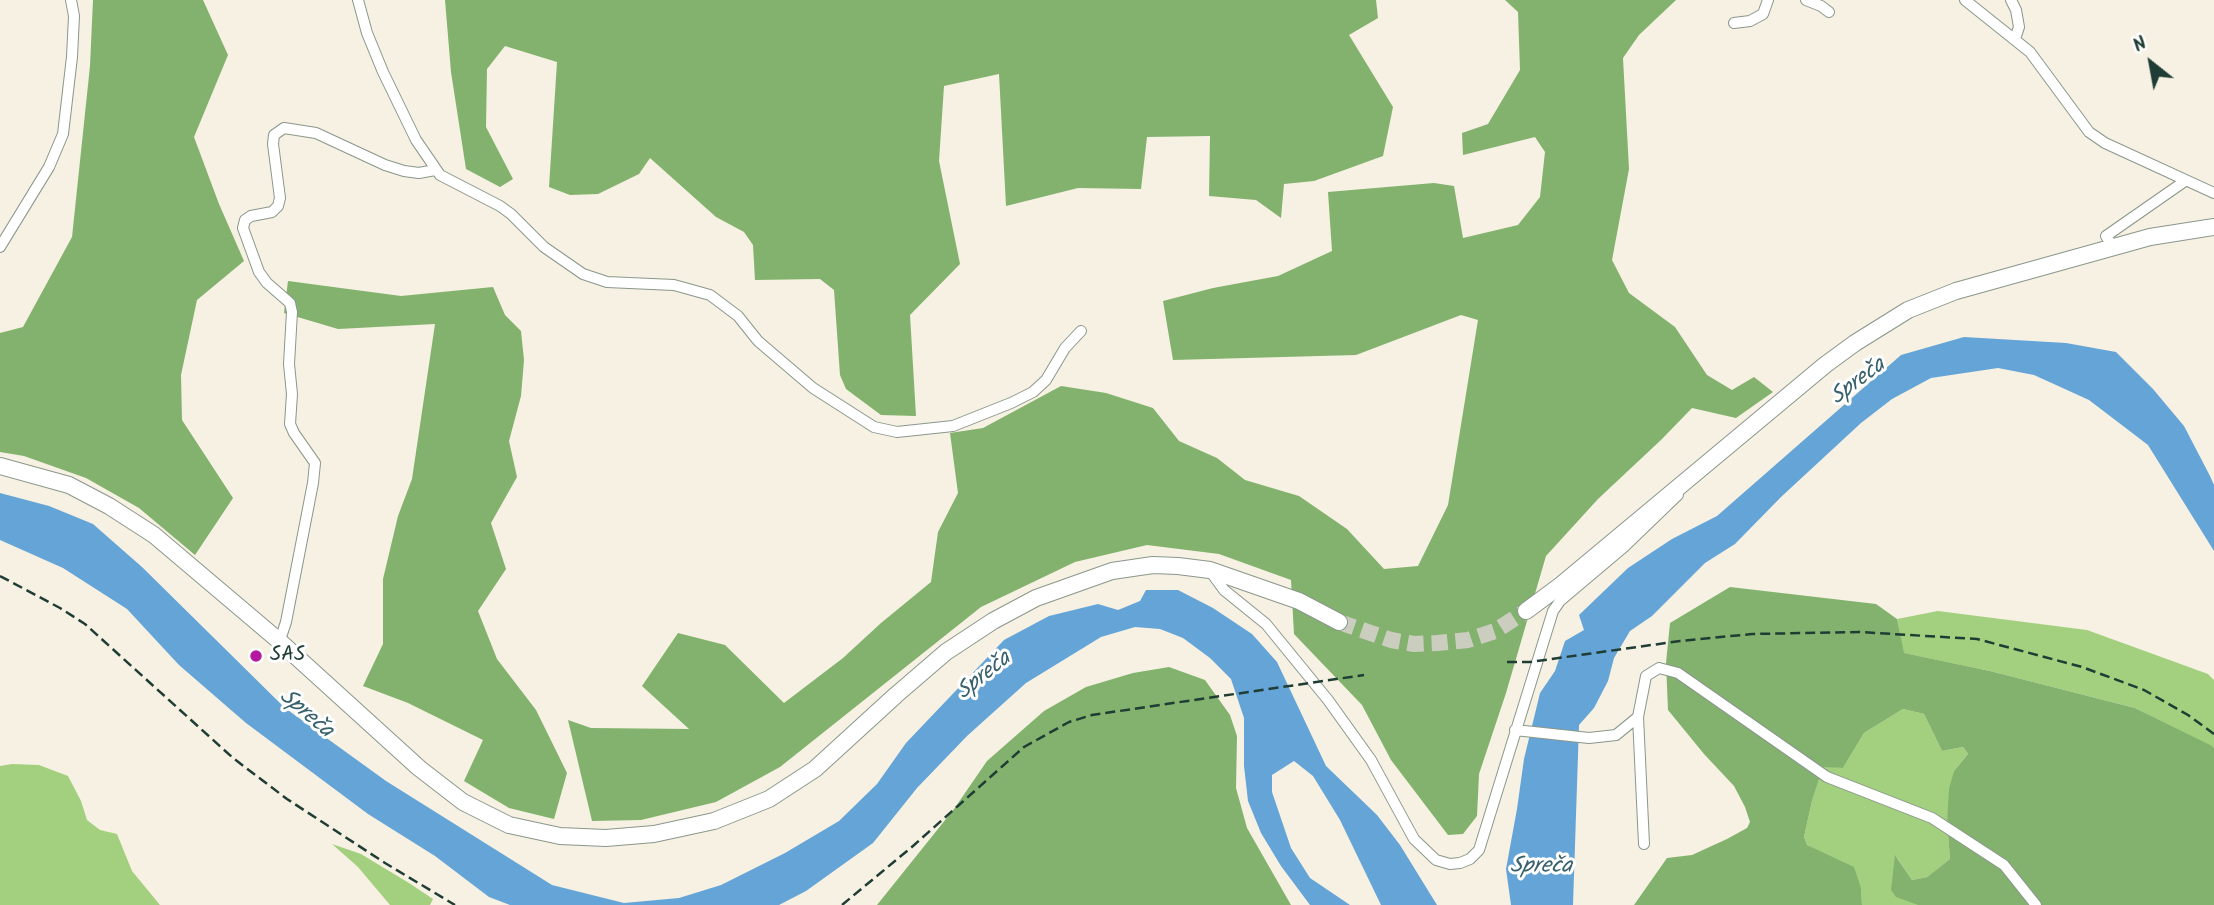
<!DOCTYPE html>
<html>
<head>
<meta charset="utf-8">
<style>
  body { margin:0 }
  #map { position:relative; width:2214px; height:905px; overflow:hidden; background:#f6f1e2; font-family:Kalam,sans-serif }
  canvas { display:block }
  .north { position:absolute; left:2116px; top:28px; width:70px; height:70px; -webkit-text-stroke:5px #fff; paint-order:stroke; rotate:329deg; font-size:19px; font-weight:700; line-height:28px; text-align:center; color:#1f3d34 }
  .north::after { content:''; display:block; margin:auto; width:24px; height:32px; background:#1f3d34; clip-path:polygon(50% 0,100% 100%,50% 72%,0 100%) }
</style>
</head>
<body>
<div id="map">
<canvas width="2214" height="905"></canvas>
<div class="north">N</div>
</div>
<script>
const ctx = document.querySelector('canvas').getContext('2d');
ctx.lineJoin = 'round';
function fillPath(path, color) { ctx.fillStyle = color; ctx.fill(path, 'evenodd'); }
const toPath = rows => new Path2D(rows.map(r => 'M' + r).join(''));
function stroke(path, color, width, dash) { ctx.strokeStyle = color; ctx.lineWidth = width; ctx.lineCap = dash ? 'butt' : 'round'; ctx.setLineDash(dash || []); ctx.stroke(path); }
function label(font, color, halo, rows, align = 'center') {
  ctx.font = font + ' Kalam,sans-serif'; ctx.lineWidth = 6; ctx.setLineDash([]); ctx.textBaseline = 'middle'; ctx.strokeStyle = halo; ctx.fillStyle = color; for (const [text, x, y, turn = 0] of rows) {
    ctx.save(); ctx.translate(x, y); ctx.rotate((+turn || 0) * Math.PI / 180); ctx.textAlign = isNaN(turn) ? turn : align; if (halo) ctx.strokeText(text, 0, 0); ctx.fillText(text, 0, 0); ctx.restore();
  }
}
fillPath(toPath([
  [1938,611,2087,630,2208,674,2214,680,2214,748,2135,708,1990,671,1903,653,1897,619],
  [1903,709,1924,714,1942,751,1963,747,1968,754,1954,771,1947,822,1950,859,1927,877,1912,880,1896,856,1918,905,1862,905,1861,888,1825,855,1807,845,1804,837,1812,801,1823,766,1843,768,1864,733],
  [12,764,39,765,68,776,81,801,87,820,100,830,117,834,132,871,160,905,0,905,0,766],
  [332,844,361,854,409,883,433,899,430,905,390,905,358,867]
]), '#a3d07e');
fillPath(toPath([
  [93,0,203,0,228,55,194,137,219,204,244,261,197,300,181,375,182,420,233,498,195,555,139,508,86,478,24,456,0,452,0,333,23,327,72,237,90,66],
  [445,0,1376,0,1378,18,1349,35,1393,107,1383,156,1314,181,1284,184,1281,218,1256,200,1209,196,1210,136,1147,137,1141,189,1078,188,1006,206,999,74,944,86,939,161,960,264,910,315,916,416,881,415,846,389,840,375,834,290,820,279,755,280,753,245,744,232,716,217,650,158,639,174,598,194,570,195,549,187,557,62,505,46,487,69,486,127,513,179,500,187,466,169,451,72],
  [1505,0,1676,0,1639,35,1623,58,1629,169,1612,260,1629,293,1675,327,1707,375,1732,390,1754,377,1773,392,1736,418,1692,408,1662,439,1598,499,1546,556,1506,693,1479,774,1477,816,1463,834,1448,835,1391,760,1362,705,1294,634,1291,580,1219,554,1147,545,1075,562,981,607,780,767,716,802,641,820,592,821,568,720,591,728,689,729,642,686,678,633,725,645,784,703,843,658,881,623,931,582,938,532,958,493,950,433,983,428,1061,386,1106,393,1153,408,1179,441,1217,458,1245,480,1299,496,1347,529,1384,569,1418,566,1448,505,1478,320,1461,315,1356,355,1173,360,1163,301,1213,288,1278,276,1332,251,1328,192,1434,183,1454,186,1463,238,1518,225,1540,197,1545,152,1535,137,1463,155,1462,133,1488,124,1520,70,1518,12],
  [288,281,401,296,493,287,505,315,521,331,524,360,521,396,509,441,517,477,491,523,506,569,478,611,497,659,536,710,567,773,554,819,509,808,464,781,483,740,408,703,363,686,383,644,383,579,398,516,412,479,435,324,338,329,284,313],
  [1730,587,1876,604,1897,619,1904,653,1990,671,2135,708,2212,746,2214,748,2214,905,1918,905,1896,897,1891,890,1895,855,1912,880,1927,877,1950,859,1947,822,1949,789,1954,771,1968,754,1963,747,1942,751,1924,714,1903,709,1864,733,1843,768,1823,767,1812,801,1804,837,1807,845,1854,867,1861,888,1862,905,1634,905,1667,858,1692,855,1727,839,1747,828,1750,822,1745,807,1734,786,1704,754,1668,710,1666,663,1670,623],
  [1169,667,1205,680,1230,715,1237,736,1236,788,1247,828,1291,905,877,905,954,809,987,761,1044,711,1086,687,1133,673]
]), '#82b26d');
fillPath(toPath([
  [1964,337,2066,343,2116,352,2153,389,2184,426,2210,476,2214,485,2214,551,2148,445,2089,400,2034,375,1998,368,1931,378,1892,399,1861,423,1781,497,1735,544,1705,563,1652,616,1630,631,1614,658,1608,681,1594,708,1579,725,1573,905,1511,905,1506,869,1517,809,1524,759,1540,693,1555,671,1565,641,1584,630,1579,615,1628,568,1672,539,1717,516,1901,355],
  [0,493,49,506,93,524,142,567,285,708,386,781,552,885,624,903,679,898,721,885,785,853,839,821,877,784,906,743,1004,640,1049,616,1098,604,1118,610,1140,601,1146,590,1178,590,1213,608,1252,634,1277,662,1326,766,1377,815,1400,845,1437,905,1381,905,1340,820,1313,776,1294,761,1272,775,1272,792,1291,848,1310,878,1350,905,1310,905,1281,866,1261,833,1248,801,1244,766,1244,718,1231,679,1210,658,1183,638,1160,629,1135,627,1101,637,1026,683,967,736,917,788,873,843,806,891,779,905,510,905,489,897,435,856,368,814,246,723,179,665,127,609,63,568,0,540]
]), '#65a4d7');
stroke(toPath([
  [1339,622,1391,640,1414,644,1437,643,1468,640,1495,631,1526,611]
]), '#cbcdbf', 16, [16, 8]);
const minor = toPath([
  [358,0,367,33,383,72,416,140,440,175,500,206,511,214,544,247,583,274,607,282,674,285,710,295,738,316,758,341,813,388,874,427,897,432,953,426,1011,403,1033,392,1046,380,1065,348,1081,331],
  [1806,0,1821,6,1829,12],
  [1965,0,2030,52,2089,132,2105,143,2214,193],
  [2011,0,2016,10,2019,27,2015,39],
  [1734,23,1750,21,1763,14,1768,0],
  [0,247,49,167,63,134,72,57,74,16,71,0],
  [2113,247,2106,236,2185,181],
  [1210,571,1224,590,1266,624,1328,700,1371,760,1414,839,1436,860,1450,864,1460,863,1470,859,1479,850,1553,611,1560,601,1624,547,1678,495],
  [278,640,282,634,286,622,313,483,315,463,294,433,290,424,292,394,289,364,292,312,290,303,267,283,259,272,243,228,245,220,251,216,272,212,278,206,280,198,273,144,274,135,284,128,316,133,385,165,404,171,419,173,435,170],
  [1515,730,1589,738,1616,735,1638,717],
  [1644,844,1638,717,1646,676,1659,668,1678,673,1827,777,1932,818,2004,865,2036,905]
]);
const primary = toPath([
  [0,466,69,485,109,506,154,535,278,640,419,768,463,802,509,825,560,836,606,838,654,834,714,821,769,799,815,769,896,695,946,652,993,621,1036,598,1112,571,1153,565,1178,566,1210,570,1299,601,1339,622],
  [1526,611,1561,585,1825,365,1855,343,1908,310,1956,291,2150,237,2214,227]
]);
stroke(minor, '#8a978b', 12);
stroke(primary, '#8a978b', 18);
stroke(minor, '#fff', 10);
stroke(primary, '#fff', 16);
stroke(toPath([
  [0,576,60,608,85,624,233,758,287,799,385,863,455,905],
  [1507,662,1530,662,1680,641,1752,634,1859,632,1977,639,2082,667,2144,690,2188,715,2214,734],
  [842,905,913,846,1024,747,1069,722,1092,715,1364,675]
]), '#1f3d34', 2.5, [10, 5]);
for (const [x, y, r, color] of [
  [256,656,7,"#b5179e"]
]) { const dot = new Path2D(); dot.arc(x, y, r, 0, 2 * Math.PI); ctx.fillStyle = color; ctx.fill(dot); stroke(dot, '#fff', 2.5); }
label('21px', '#1f3d34', '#fff', [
  ["SAS",270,656]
], 'left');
label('italic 23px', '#38616d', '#fff', [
  ["Spreča",1859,383,-37],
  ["Spreča",985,677,-39],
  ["Spreča",305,715,40],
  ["Spreča",1541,868]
]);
</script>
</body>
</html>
